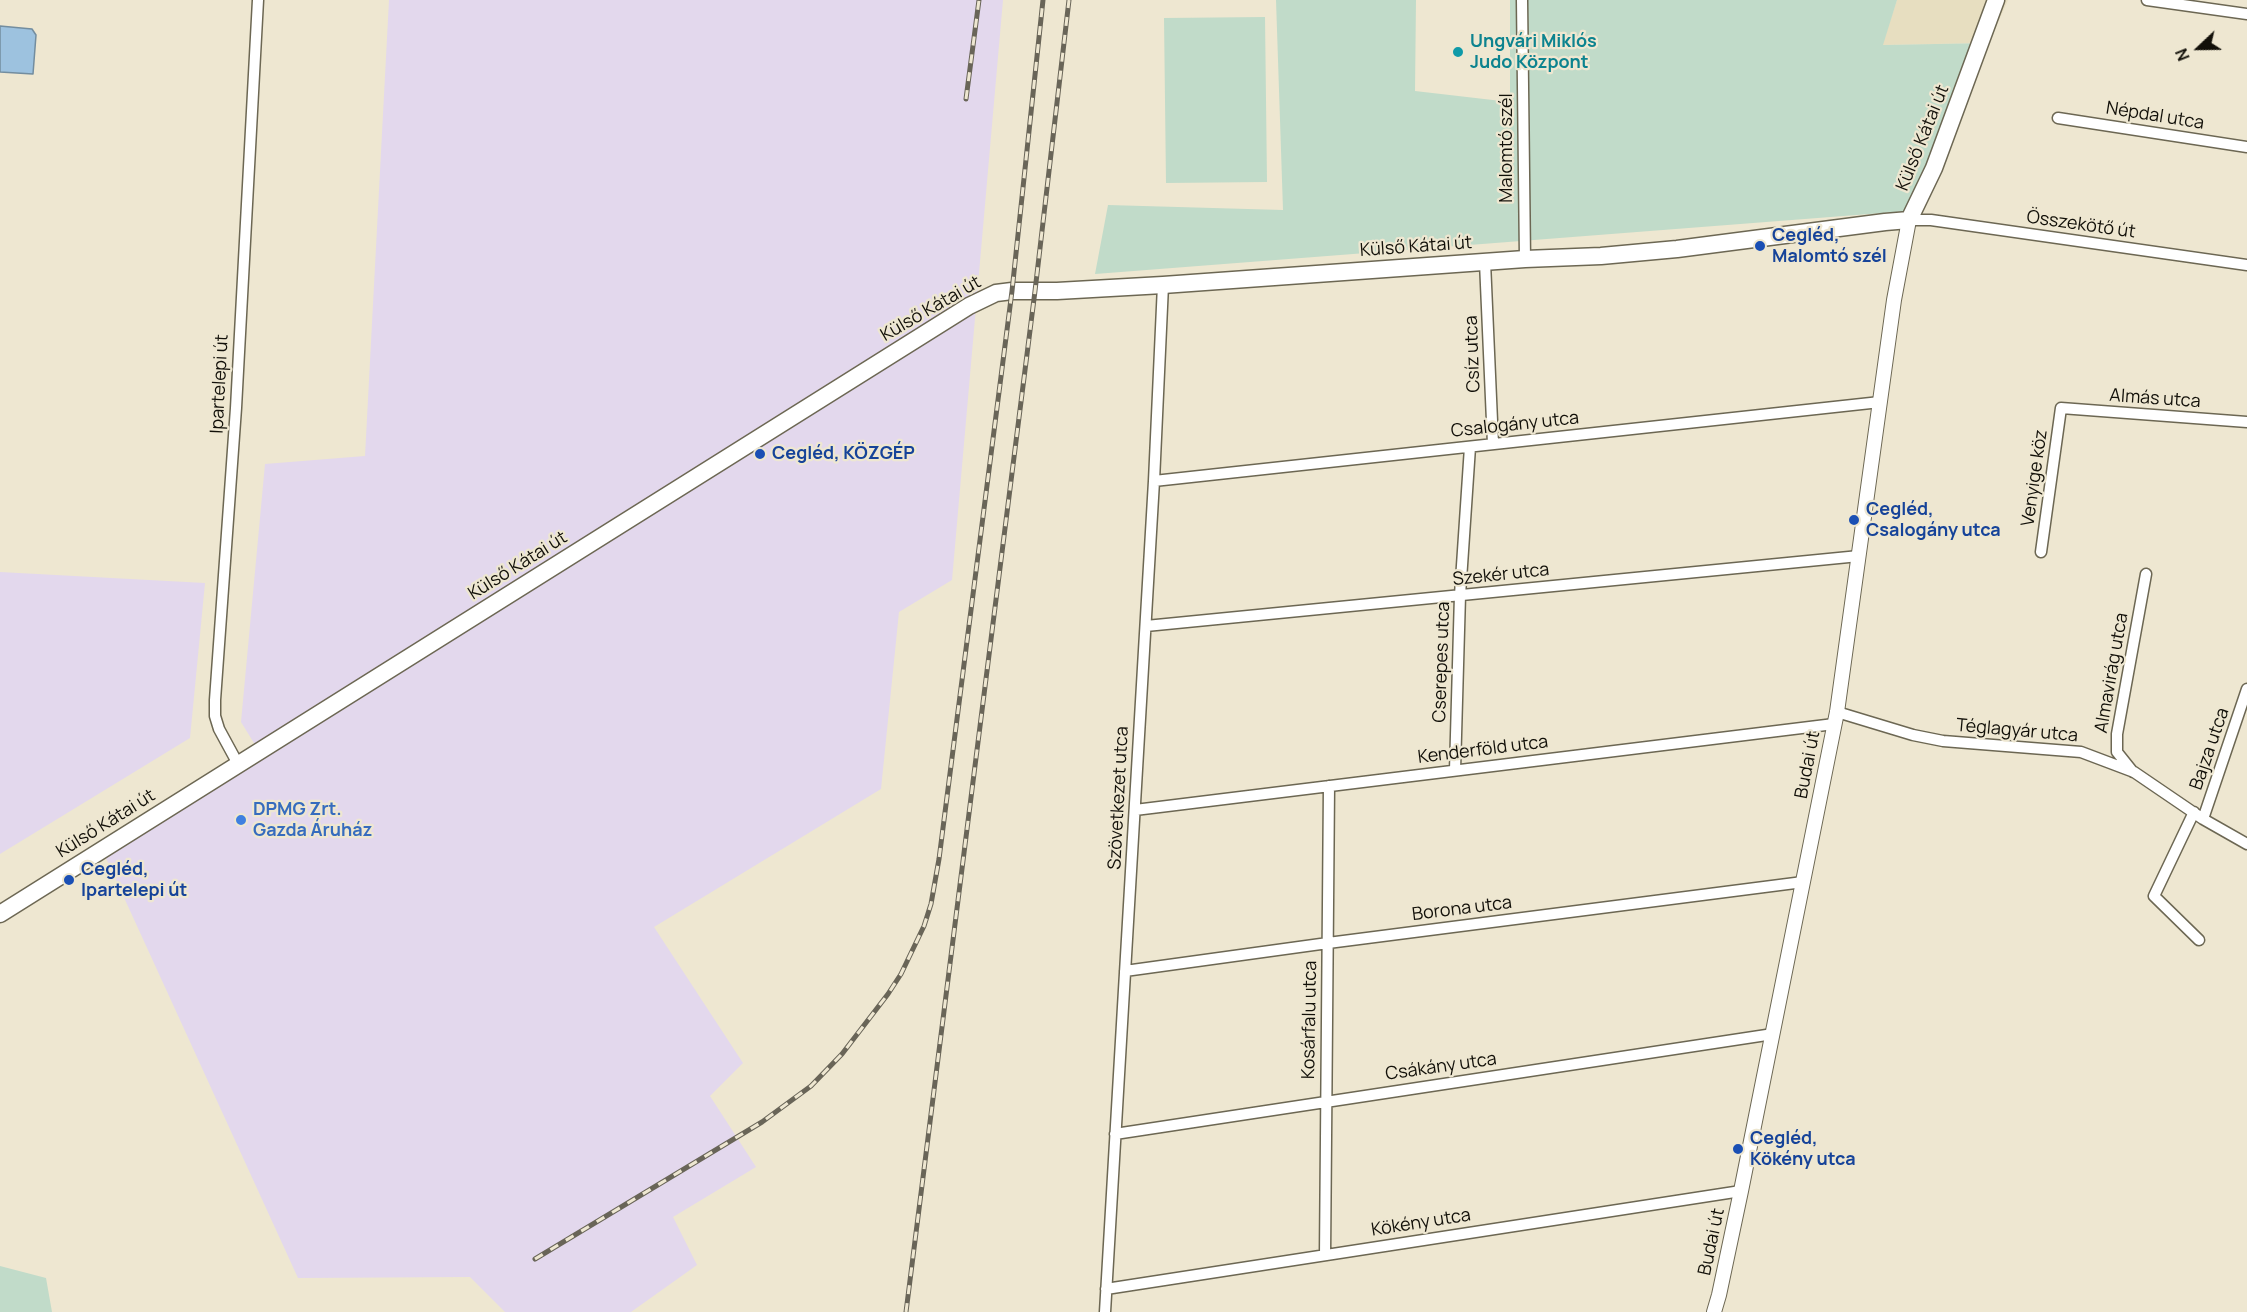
<!DOCTYPE html>
<html>
<head>
<meta charset="utf-8">
<style>
  body { margin:0 }
  #map { position:relative; width:2247px; height:1312px; overflow:hidden; background:#eee7d1; font-family:Manrope,sans-serif }
  canvas { display:block }
  .north { position:absolute; left:2169px; top:18px; width:60px; height:60px; -webkit-text-stroke:4px #eee7d1; paint-order:stroke; rotate:248deg; font-size:16px; font-weight:700; line-height:24px; text-align:center; color:#121009 }
  .north::after { content:''; display:block; margin:auto; width:21px; height:27px; background:#121009; clip-path:polygon(50% 0,100% 100%,50% 72%,0 100%) }
</style>
</head>
<body>
<div id="map">
<canvas width="2247" height="1312"></canvas>
<div class="north">N</div>
</div>
<script>
const ctx = document.querySelector('canvas').getContext('2d');
ctx.lineJoin = 'round';
function fillPath(path, color) { ctx.fillStyle = color; ctx.fill(path, 'evenodd'); }
const toPath = rows => new Path2D(rows.map(r => 'M' + r).join(''));
function stroke(path, color, width, dash) { ctx.strokeStyle = color; ctx.lineWidth = width; ctx.lineCap = dash ? 'butt' : 'round'; ctx.setLineDash(dash || []); ctx.stroke(path); }
function label(font, color, halo, rows, align = 'center') {
  ctx.font = font + ' Manrope,sans-serif'; ctx.lineWidth = 4.5; ctx.setLineDash([]); ctx.textBaseline = 'middle'; ctx.strokeStyle = halo; ctx.fillStyle = color; for (const [text, x, y, turn = 0] of rows) {
    ctx.save(); ctx.translate(x, y); ctx.rotate((+turn || 0) * Math.PI / 180); ctx.textAlign = isNaN(turn) ? turn : align; if (halo) ctx.strokeText(text, 0, 0); ctx.fillText(text, 0, 0); ctx.restore();
  }
}
fillPath(toPath([
  [1897,0,2008,0,1989,43,1882,45]
]), '#e7dec0');
fillPath(toPath([
  [389,0,1003,0,952,580,899,612,881,789,654,927,743,1063,710,1096,756,1167,673,1217,697,1265,631,1312,505,1312,470,1277,298,1278,105,856,262,756,241,722,265,464,365,456],
  [0,572,205,583,190,738,0,854]
]), '#e3d8ed');
fillPath(toPath([
  [1276,0,1416,0,1415,91,1510,102,1510,0,1897,0,1883,45,1989,43,1953,124,1921,210,1095,274,1108,205,1283,210],
  [1265,17,1267,182,1166,183,1164,18],
  [0,1266,46,1278,52,1312,0,1312]
]), '#c1dbc9');
const water = toPath([
  [0,26,32,29,36,35,33,74,0,72,0,26]
]);
fillPath(water, '#9dc2df');
stroke(water, '#738d9f', 1.5);
const minor = toPath([
  [1522,0,1525,259],
  [2147,0,2247,14],
  [2058,118,2247,147],
  [1909,220,1931,220,2247,265],
  [1485,262,1493,444],
  [1154,481,1880,402],
  [2041,552,2061,408,2247,422],
  [1146,626,1859,556],
  [1837,712,1913,735,1943,741,2081,752,2134,772,2203,819,2247,844],
  [238,764,219,729,215,716,215,700,236,408,258,0],
  [1455,770,1460,595,1470,447],
  [2133,772,2117,752,2117,734,2146,574],
  [1135,810,1834,724],
  [2194,812,2154,896,2199,940],
  [2203,819,2247,689],
  [1125,971,1328,943,1803,882],
  [1115,1134,1773,1034],
  [1325,1255,1329,786],
  [1106,1289,1741,1191],
  [1105,1312,1154,481,1163,285]
]);
const tertiary = toPath([
  [1714,1312,1719,1295,1741,1191,1837,712,1894,300,1909,220]
]);
const secondary = toPath([
  [0,914,969,306,996,293,1012,291,1057,291,1163,285,1525,259,1601,256,1677,249,1885,222,1909,220,1934,168,1996,0]
]);
stroke(minor, '#6c6753', 13);
stroke(tertiary, '#6c6753', 16);
stroke(secondary, '#6c6753', 19);
stroke(minor, '#fff', 10);
stroke(tertiary, '#fff', 14);
stroke(secondary, '#fff', 16);
const rail = toPath([
  [966,99,979,0],
  [535,1259,762,1122,811,1086,842,1054,888,994,901,974,924,926,931,904,939,859,1012,291,1043,0],
  [906,1312,1035,291,1069,0]
]);
stroke(rail, '#696558', 5);
stroke(rail, '#eee7d1', 3, [9]);
for (const [x, y, r, color] of [
  [1458,52,6,"#0f9aa8"],
  [1760,246,6,"#1a4fb4"],
  [760,454,6,"#1a4fb4"],
  [1854,520,6,"#1a4fb4"],
  [241,820,6,"#3f7fe0"],
  [69,880,6,"#1a4fb4"],
  [1738,1149,6,"#1a4fb4"]
]) { const dot = new Path2D(); dot.arc(x, y, r, 0, 2 * Math.PI); ctx.fillStyle = color; ctx.fill(dot); stroke(dot, '#eee7d1', 2); }
label('bold 18px', '#0d838f', '#eee7d1', [
  ["Ungvári Miklós",1470,42],
  ["Judo Központ",1470,63]
], 'left');
label('18px', '#121009', '#eee7d1', [
  ["Népdal utca",2155,116,9],
  ["Külső Kátai út",1923,138,-68],
  ["Malomtó szél",1507,148,-90],
  ["Összekötő út",2081,225,8],
  ["Külső Kátai út",1416,247,-4],
  ["Külső Kátai út",931,309,-30],
  ["Csíz utca",1473,354,-92],
  ["Ipartelepi út",220,384,-87],
  ["Almás utca",2155,399,4],
  ["Csalogány utca",1515,425,-6],
  ["Venyige köz",2035,478,-82],
  ["Külső Kátai út",518,566,-32],
  ["Szekér utca",1501,575,-6],
  ["Cserepes utca",1442,662,-88],
  ["Almavirág utca",2112,673,-80],
  ["Téglagyár utca",2017,731,5],
  ["Bajza utca",2210,749,-71],
  ["Kenderföld utca",1483,750,-7],
  ["Budai út",1808,765,-79],
  ["Szövetkezet utca",1119,798,-87],
  ["Külső Kátai út",106,824,-32],
  ["Borona utca",1462,909,-7],
  ["Kosárfalu utca",1310,1020,-89],
  ["Csákány utca",1441,1067,-8],
  ["Kökény utca",1421,1223,-9],
  ["Budai út",1712,1242,-78]
]);
label('bold 18px', '#164399', '#eee7d1', [
  ["Cegléd,",1772,236],
  ["Malomtó szél",1772,257],
  ["Cegléd, KÖZGÉP",772,454],
  ["Cegléd,",1866,510],
  ["Csalogány utca",1866,531],
  ["Cegléd,",81,870],
  ["Ipartelepi út",81,891],
  ["Cegléd,",1750,1139],
  ["Kökény utca",1750,1160]
], 'left');
label('bold 18px', '#366cbe', '#eee7d1', [
  ["DPMG Zrt.",253,810],
  ["Gazda Áruház",253,831]
], 'left');
</script>
</body>
</html>
